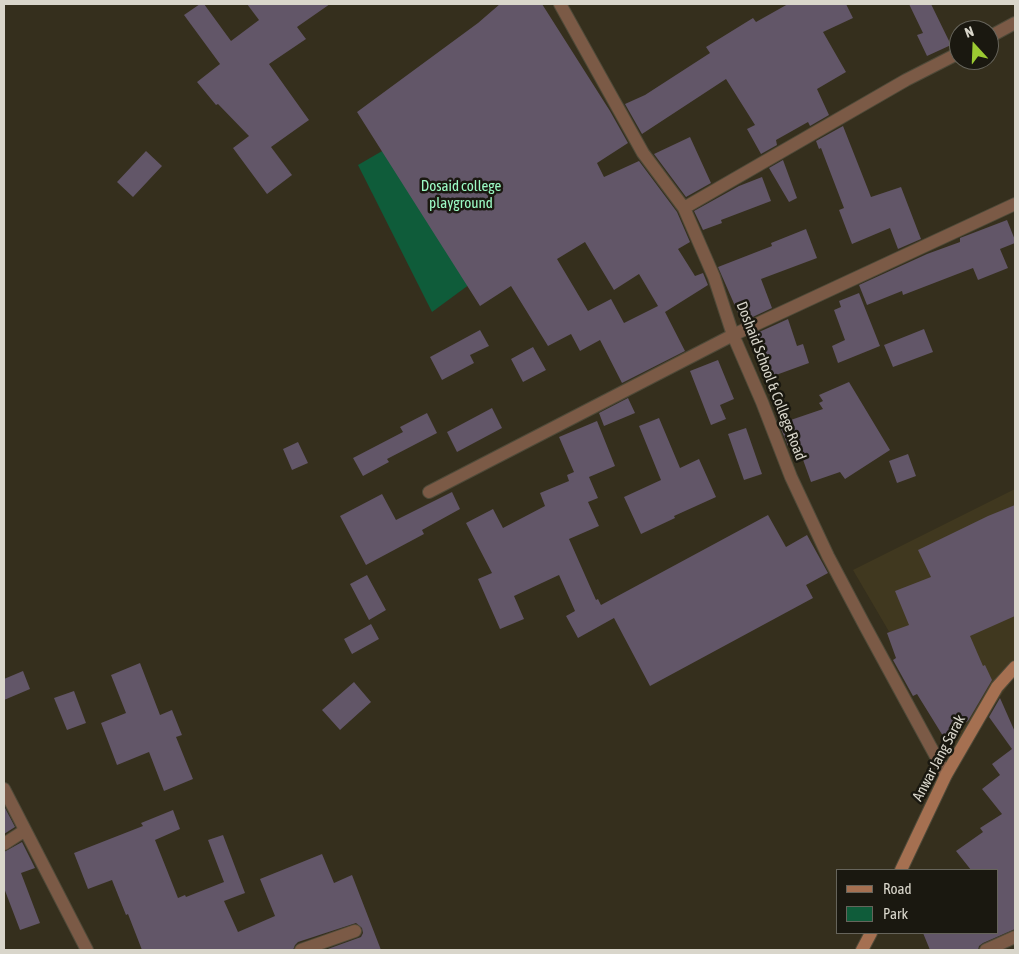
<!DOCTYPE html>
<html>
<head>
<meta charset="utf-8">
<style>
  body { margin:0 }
  #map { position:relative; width:1019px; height:954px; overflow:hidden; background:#352f1d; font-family:"Asap Condensed",sans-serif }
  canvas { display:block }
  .frame { position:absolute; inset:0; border:5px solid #d9d6cb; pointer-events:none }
  .legend { position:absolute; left:836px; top:869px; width:162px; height:65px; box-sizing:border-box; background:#1a1810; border:1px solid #66645b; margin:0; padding:6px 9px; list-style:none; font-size:15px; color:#d9d6cb }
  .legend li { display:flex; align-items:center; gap:10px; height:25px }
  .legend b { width:25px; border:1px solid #66645b }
  .north { position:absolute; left:949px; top:20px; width:50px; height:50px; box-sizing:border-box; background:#1a1810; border:1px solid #66645b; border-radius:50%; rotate:340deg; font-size:14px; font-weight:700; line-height:20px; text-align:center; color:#d9d6cb }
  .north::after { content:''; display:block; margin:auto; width:18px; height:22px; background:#9cca32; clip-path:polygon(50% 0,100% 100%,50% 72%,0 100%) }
</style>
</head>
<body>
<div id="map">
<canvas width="1019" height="954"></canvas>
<div class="frame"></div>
<ul class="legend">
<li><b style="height:6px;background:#a57051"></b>Road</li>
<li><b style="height:14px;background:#0f5c3a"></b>Park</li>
</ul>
<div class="north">N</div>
</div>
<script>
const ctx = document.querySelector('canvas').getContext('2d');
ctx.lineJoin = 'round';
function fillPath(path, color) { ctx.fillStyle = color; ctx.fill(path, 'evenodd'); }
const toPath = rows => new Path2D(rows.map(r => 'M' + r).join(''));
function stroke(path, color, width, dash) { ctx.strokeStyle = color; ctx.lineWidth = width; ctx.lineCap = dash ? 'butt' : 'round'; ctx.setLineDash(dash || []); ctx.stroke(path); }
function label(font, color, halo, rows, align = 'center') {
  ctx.font = font + ' "Asap Condensed",sans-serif'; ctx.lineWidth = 5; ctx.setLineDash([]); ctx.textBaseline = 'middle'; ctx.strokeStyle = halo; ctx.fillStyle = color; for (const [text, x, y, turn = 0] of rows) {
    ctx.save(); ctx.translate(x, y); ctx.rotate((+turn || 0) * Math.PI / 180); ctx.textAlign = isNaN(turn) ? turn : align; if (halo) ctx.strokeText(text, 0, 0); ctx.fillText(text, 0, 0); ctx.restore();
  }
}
fillPath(toPath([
  [1015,489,1015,676,960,753,853,570]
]), '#40381f');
fillPath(toPath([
  [472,99,568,212,432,312,358,165]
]), '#0f5c3a');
fillPath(toPath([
  [200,4,204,4,231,41,259,20,247,4,330,4,297,27,306,39,269,64,309,120,271,147,292,175,267,194,233,148,249,136,218,104,216,105,197,82,220,64,184,15],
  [500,4,542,4,610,111,628,143,597,163,604,177,639,161,677,212,690,242,678,249,695,276,703,273,708,285,665,312,685,351,622,383,600,340,580,351,571,334,548,346,511,286,480,306,357,112,478,23],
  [585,242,614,290,639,274,658,306,624,323,611,299,588,311,557,259],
  [788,4,846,4,853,18,823,32,846,72,817,89,829,115,810,126,808,122,776,140,777,145,761,154,747,129,755,125,726,79,642,134,625,104,645,95,710,53,706,47,753,18,756,22],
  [909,4,931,4,951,45,927,56,917,35,923,33],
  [843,126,871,197,901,187,921,239,898,249,890,228,852,244,839,210,844,208,821,148,819,149,816,141],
  [690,137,711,183,686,197,654,154],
  [146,151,162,166,133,197,117,182],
  [783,160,797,198,789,202,769,168],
  [762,177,771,201,721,220,722,223,703,230,694,211,739,186],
  [1007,220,1015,240,1015,243,1000,249,1008,268,978,280,973,268,903,295,902,291,867,305,859,285,927,254,960,242,960,238],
  [806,229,817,258,761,279,772,308,742,322,718,267,772,246,771,243],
  [859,293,880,346,838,363,832,346,845,340,834,310,841,307,839,301],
  [788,319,797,346,803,344,809,363,765,379,748,337],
  [924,329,933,352,893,367,884,345],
  [480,330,489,346,470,355,474,363,442,380,430,357],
  [533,347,546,370,523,382,511,359],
  [718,360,734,399,720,405,726,419,711,425,690,371],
  [849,382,890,450,845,479,840,472,811,482,797,443,788,446,779,424,823,409,819,403,823,401,819,395],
  [628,398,635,413,604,426,599,413],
  [492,408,502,428,457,452,447,432],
  [427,413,437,433,387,459,389,462,363,476,353,458,403,432,400,427],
  [659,418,680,468,699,459,716,497,674,516,675,518,641,534,624,497,661,480,639,426],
  [597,421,615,466,589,477,598,498,588,502,599,526,569,539,596,600,598,599,601,605,768,515,786,547,807,535,828,573,806,585,813,598,650,686,614,618,578,638,566,616,575,611,559,575,514,596,524,619,500,629,478,579,492,573,466,523,493,509,503,528,545,506,540,493,569,481,567,475,574,472,559,437],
  [746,428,762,474,744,480,728,434],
  [298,442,308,463,292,470,283,449],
  [908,454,916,476,897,483,889,461],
  [452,492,460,509,422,530,424,534,366,565,340,516,382,494,396,520],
  [1015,505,1015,616,970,636,983,666,985,665,992,680,968,721,943,736,917,694,913,696,893,660,896,658,887,633,909,625,895,591,931,577,918,550,988,516],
  [367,575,386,610,369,620,350,584],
  [371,624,379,639,352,654,344,639],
  [140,663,160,715,172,710,182,735,176,737,193,779,164,791,149,752,117,765,101,723,126,713,111,675],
  [23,671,30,689,4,700,4,679],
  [354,682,371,702,340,730,322,710],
  [74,691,86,723,67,730,54,698],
  [1000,698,1015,732,1015,929,983,943,979,946,978,950,930,950,923,933,998,933,998,870,971,870,956,851,983,832,980,828,1002,814,982,789,1000,775,992,764,1012,749,989,717],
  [4,806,15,827,4,834],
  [173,810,180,829,155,840,178,898,185,895,186,897,224,882,208,840,223,835,245,893,224,901,238,932,275,916,260,879,322,854,334,883,352,875,381,950,325,950,361,937,363,933,362,928,356,923,298,942,295,945,293,950,142,950,128,914,126,915,112,880,88,889,74,853,143,826,141,823],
  [22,842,35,868,21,873,40,923,20,930,4,888,4,852]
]), '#625668');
const minor = toPath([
  [560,4,643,153,684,208,714,277,733,335,762,402,791,477,828,556,865,626,946,775],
  [989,37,1015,23],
  [684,208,906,80,959,53],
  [429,492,733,335,1015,204],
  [4,789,87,950],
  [4,844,24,831],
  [301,950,355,931],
  [986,950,1015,937]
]);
const secondary = toPath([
  [901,870,946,775,997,687,1015,667],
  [862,950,871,933]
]);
stroke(minor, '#4f4a39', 14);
stroke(secondary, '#4f4a39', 14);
stroke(minor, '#7b5a46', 12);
stroke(secondary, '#a57051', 12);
label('15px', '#9bfbc5', '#1a1810', [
  ["Dosaid college",461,186],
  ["playground",461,203]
]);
label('15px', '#d9d6cb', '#1a1810', [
  ["Doshaid School & College Road",771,381,69],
  ["Anwar Jang Sarak",939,758,-62]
]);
</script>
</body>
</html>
